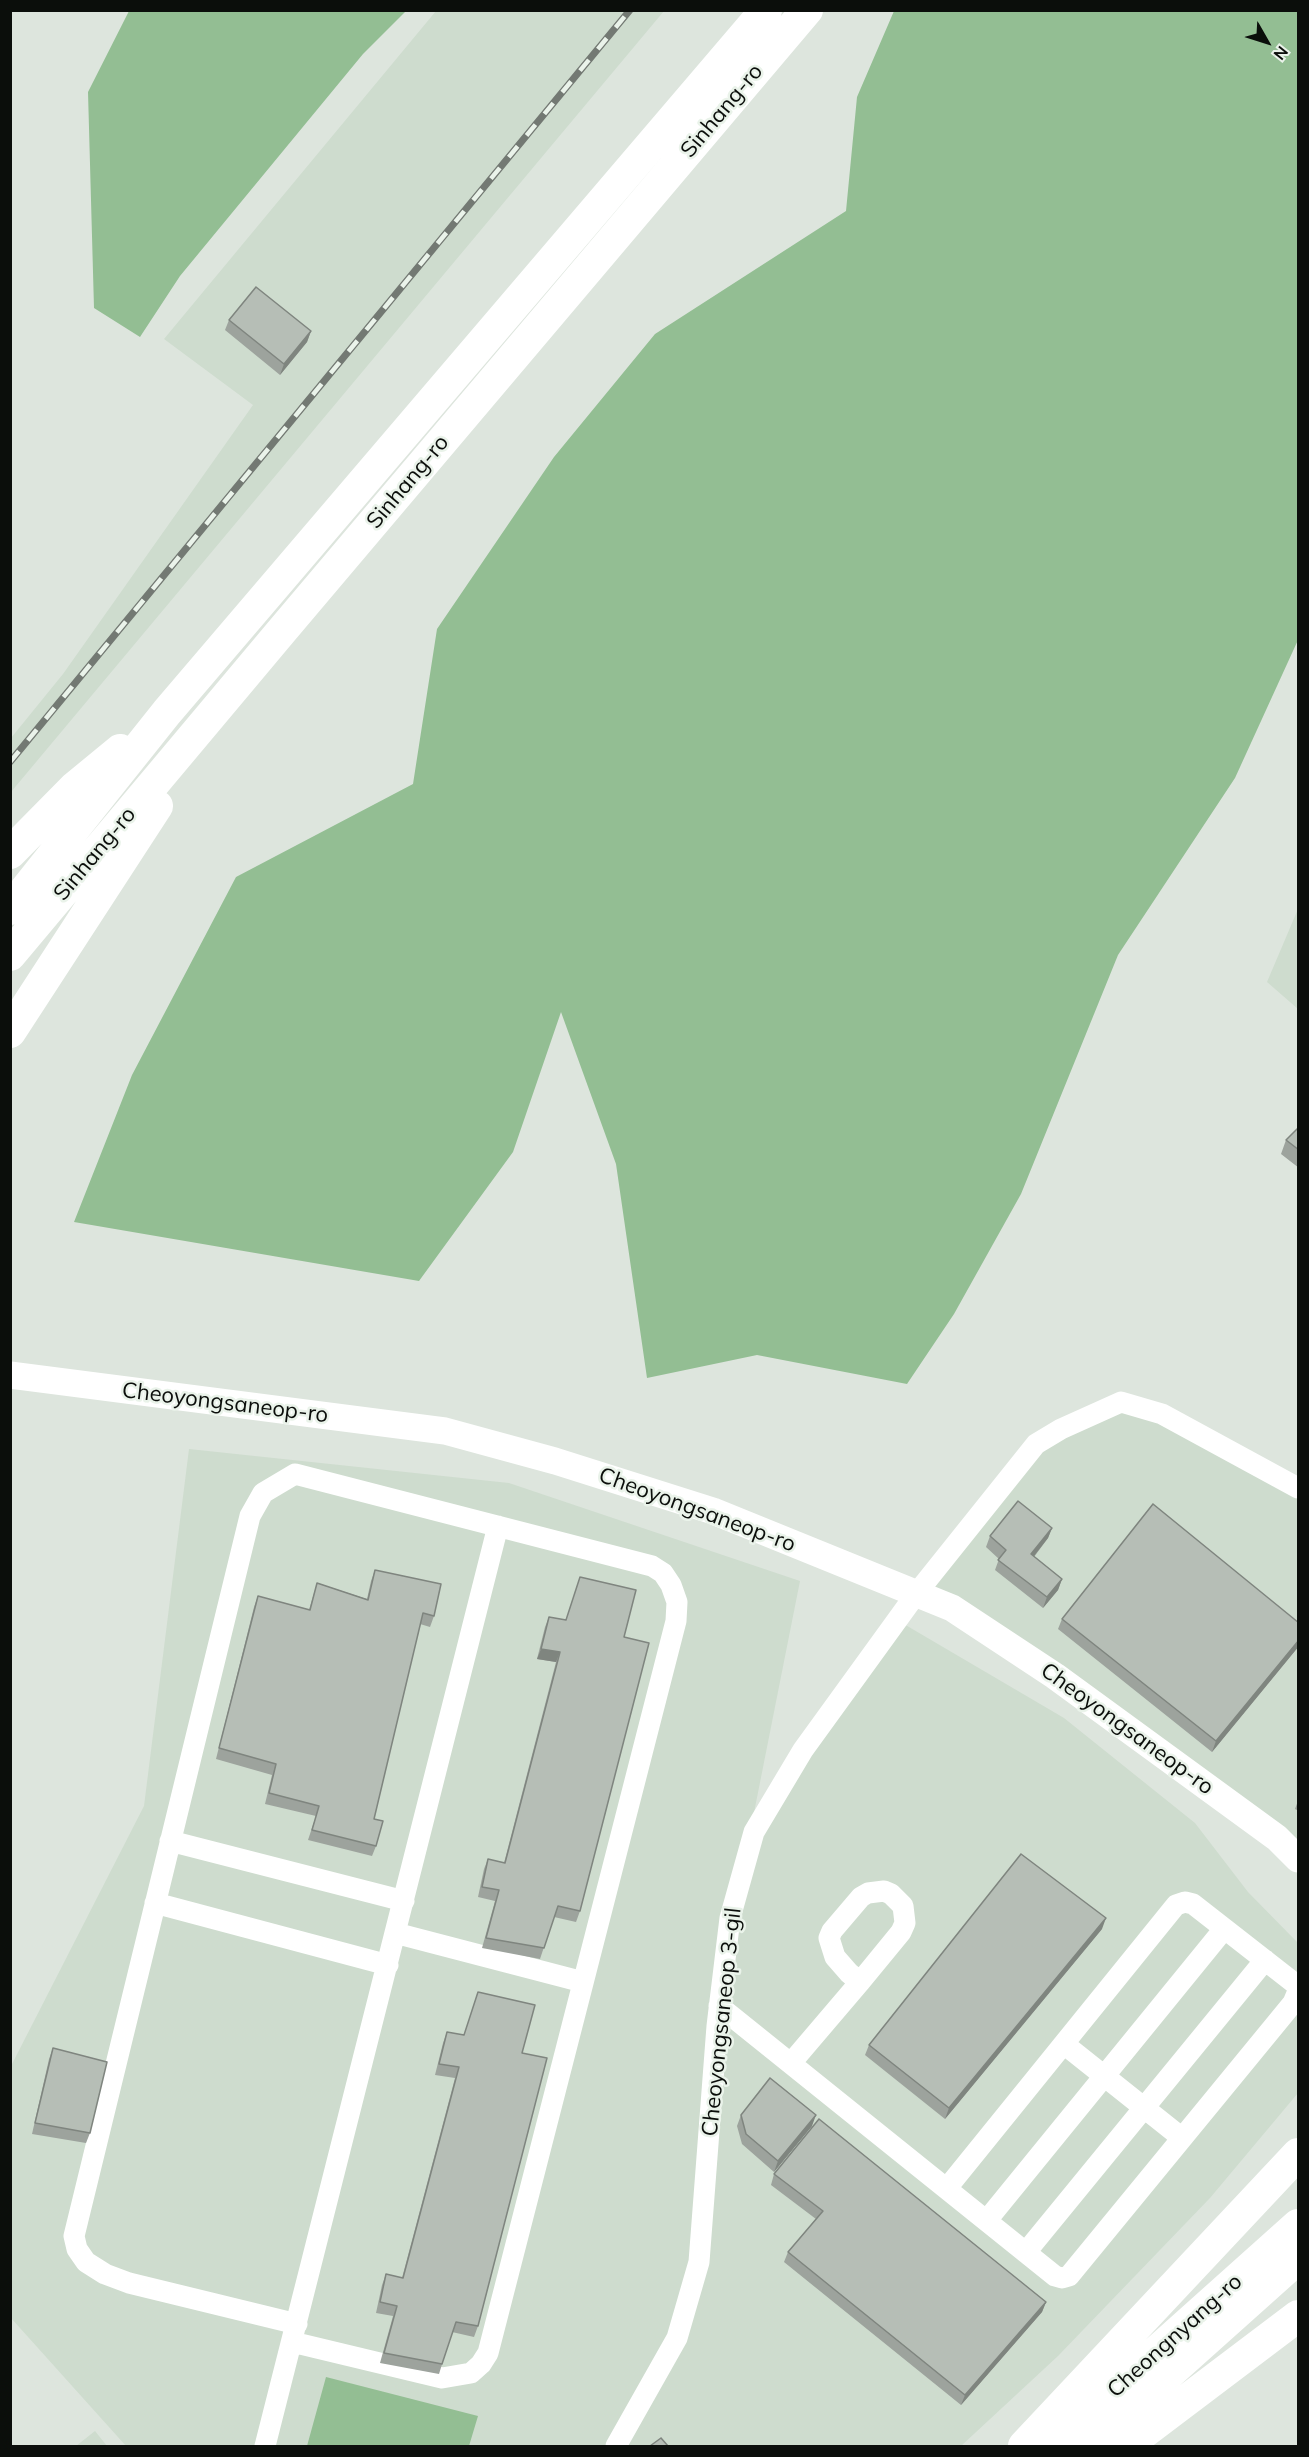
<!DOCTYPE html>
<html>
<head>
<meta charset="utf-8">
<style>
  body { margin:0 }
  #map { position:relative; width:1309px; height:2457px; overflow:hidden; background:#dde5dd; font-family:Mulish,sans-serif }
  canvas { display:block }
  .frame { position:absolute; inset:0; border:12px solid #0b0e0b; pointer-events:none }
  .north { position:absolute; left:1237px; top:12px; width:60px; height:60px; -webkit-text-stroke:4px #eaf3ea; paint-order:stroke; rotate:129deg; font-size:16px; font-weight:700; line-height:24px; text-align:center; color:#0b0e0b }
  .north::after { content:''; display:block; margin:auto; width:21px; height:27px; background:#0b0e0b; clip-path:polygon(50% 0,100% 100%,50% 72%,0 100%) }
</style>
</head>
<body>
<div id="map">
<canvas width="1309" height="2457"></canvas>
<div class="frame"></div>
<div class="north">N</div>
</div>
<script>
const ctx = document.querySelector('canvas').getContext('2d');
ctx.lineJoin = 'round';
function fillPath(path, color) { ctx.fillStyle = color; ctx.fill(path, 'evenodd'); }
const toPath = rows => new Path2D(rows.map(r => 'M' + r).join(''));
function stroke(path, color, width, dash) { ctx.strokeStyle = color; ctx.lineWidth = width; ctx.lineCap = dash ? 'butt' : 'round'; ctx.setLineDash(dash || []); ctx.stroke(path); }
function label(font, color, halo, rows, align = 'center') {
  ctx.font = font + ' Mulish,sans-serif'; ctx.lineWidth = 5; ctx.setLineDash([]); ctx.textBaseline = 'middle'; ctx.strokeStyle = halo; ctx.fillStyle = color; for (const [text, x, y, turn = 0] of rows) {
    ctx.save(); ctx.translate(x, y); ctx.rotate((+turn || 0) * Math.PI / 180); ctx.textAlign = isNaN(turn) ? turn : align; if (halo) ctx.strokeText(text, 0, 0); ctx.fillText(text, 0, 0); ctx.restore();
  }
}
fillPath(toPath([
  [436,11,664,11,11,792,11,738,63,674,253,405,164,339],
  [1298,909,1298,1009,1267,982],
  [1121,1402,1298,1488,1298,1840,916,1594,1036,1444],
  [189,1449,509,1483,800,1581,743,1868,754,1832,897,1620,1064,1718,1195,1823,1248,1892,1298,1943,1298,2093,1210,2198,1058,2356,961,2446,126,2446,11,2318,11,2066,144,1806],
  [95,2431,107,2446,76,2446]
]), '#cedcce');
fillPath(toPath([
  [129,11,406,11,363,54,180,276,140,337,94,308,88,92],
  [894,11,1298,11,1298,640,1235,778,1118,955,1021,1194,954,1314,907,1384,757,1355,647,1378,616,1164,561,1012,513,1152,419,1281,74,1222,132,1075,236,877,413,784,437,629,554,457,655,334,846,211,857,97],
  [326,2377,478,2416,469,2446,307,2446]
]), '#93be93');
stroke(toPath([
  [170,1841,404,1901],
  [155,1903,388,1965],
  [395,1933,583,1982],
  [719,2006,1055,2276,1062,2278,1069,2276,1293,2003,1298,1991],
  [1064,2044,1182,2138],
  [791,2063,860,1982,901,1932,905,1923,903,1906,891,1894,884,1891,868,1893,861,1897,832,1931,829,1938,835,1957,849,1973,860,1982],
  [947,2188,1176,1905,1185,1902,1193,1904,1298,1986],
  [987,2220,1224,1929],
  [1026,2252,1265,1960],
  [292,2342,442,2378,471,2373,481,2364,488,2353,676,1621,677,1602,671,1585,663,1573,652,1566,295,1474,263,1493,250,1516,74,2236,77,2249,86,2262,105,2274,129,2283,297,2324],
  [265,2446,498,1526],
  [616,2446,677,2338,699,2262,717,2026,730,1918,754,1832,803,1750,916,1594,1036,1444,1061,1429,1121,1402,1162,1414,1298,1488]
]), '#fff', 21);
stroke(toPath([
  [10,1375,445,1431,555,1461,713,1511,952,1608,1055,1676,1277,1838,1298,1859]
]), '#fff', 27);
stroke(toPath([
  [10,853,75,787,120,750],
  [10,909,167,712,766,10],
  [10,955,280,633,807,10],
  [10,1032,157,806],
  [1024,2446,1298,2154],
  [1051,2446,1298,2225],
  [1088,2446,1298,2258],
  [1126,2446,1298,2316]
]), '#fff', 32);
const rail = toPath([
  [10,762,630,10]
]);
stroke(rail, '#737973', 7);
stroke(rail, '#eaf3ea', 4.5, [14]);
fillPath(toPath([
  [229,320,311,331,307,342,280,375,225,330],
  [1299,1127,1299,1168,1281,1154,1286,1140],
  [1052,1528,1048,1538,1034,1557,1062,1579,1058,1590,1043,1608,995,1570,999,1559,986,1547,990,1536],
  [375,1570,434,1616,430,1627,420,1624,374,1819,376,1846,372,1856,308,1840,316,1816,265,1804,272,1775,216,1759,254,1607,258,1596,309,1610,317,1583,367,1599,371,1581],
  [580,1577,624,1637,580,1911,576,1922,554,1917,540,1959,482,1948,495,1901,478,1897,484,1869,488,1859,504,1863,556,1662,537,1659,545,1627,549,1617,566,1620],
  [1062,1619,1299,1623,1299,1646,1212,1752,1058,1629],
  [1299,1798,1299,1811,1295,1809],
  [1102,1929,945,2119,865,2055,869,2045],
  [478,1992,522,2053,478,2326,474,2337,452,2332,439,2374,380,2363,393,2316,376,2313,382,2285,386,2274,402,2278,455,2078,435,2075,443,2043,447,2032,464,2035],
  [53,2048,90,2133,86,2143,32,2134,49,2059],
  [741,2115,812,2126,774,2172,742,2144,737,2126],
  [774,2174,1046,2302,1042,2312,961,2405,784,2262,788,2252,816,2219,771,2185]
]), '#9da39d');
fillPath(toPath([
  [311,331,307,342,280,375,284,364],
  [1052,1528,1048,1538,1027,1565,1031,1554],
  [1062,1579,1058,1590,1043,1608,1047,1597],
  [1299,1640,1299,1646,1212,1752,1216,1741],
  [541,1649,560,1652,556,1662,537,1659],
  [1106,1918,1102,1929,945,2119,949,2108],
  [816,2115,812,2126,774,2172,778,2161],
  [1046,2302,1042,2312,961,2405,965,2395]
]), '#7f857f');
const building = toPath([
  [256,287,311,331,284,364,229,320,256,287],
  [1299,1127,1299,1150,1286,1140,1299,1127],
  [1018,1501,1052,1528,1031,1554,1062,1579,1047,1597,998,1560,1006,1550,990,1536,1018,1501],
  [1153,1504,1299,1623,1299,1640,1216,1741,1062,1619,1153,1504],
  [375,1570,441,1584,434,1616,423,1613,374,1819,383,1821,376,1846,312,1830,319,1806,269,1793,276,1764,219,1748,258,1596,310,1610,317,1583,368,1600,375,1570],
  [580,1577,636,1590,624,1637,649,1643,580,1911,558,1906,544,1948,486,1938,499,1890,482,1887,488,1859,505,1863,560,1652,541,1649,549,1617,566,1620,580,1577],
  [1021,1854,1106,1918,949,2108,869,2045,1021,1854],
  [478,1992,535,2005,522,2053,547,2058,478,2326,456,2322,442,2364,384,2353,397,2306,380,2302,386,2274,403,2278,459,2067,439,2064,447,2032,464,2035,478,1992],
  [53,2048,107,2062,90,2133,35,2123,53,2048],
  [770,2078,816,2115,778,2161,746,2134,741,2115,770,2078],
  [819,2119,1046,2302,965,2395,788,2252,823,2211,774,2174,819,2119],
  [661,2438,668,2446,650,2446,661,2438]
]);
fillPath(building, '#b6beb6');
stroke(building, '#7f857f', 1.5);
label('22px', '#0b0e0b', '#eaf3ea', [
  ["Sinhang-ro",722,111,-50],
  ["Sinhang-ro",408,482,-50],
  ["Sinhang-ro",95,854,-50],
  ["Cheoyongsaneop-ro",225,1403,7],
  ["Cheoyongsaneop-ro",697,1510,20],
  ["Cheoyongsaneop-ro",1127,1729,36],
  ["Cheoyongsaneop 3-gil",722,2022,-84],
  ["Cheongnyang-ro",1175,2336,-42]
]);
</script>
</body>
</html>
